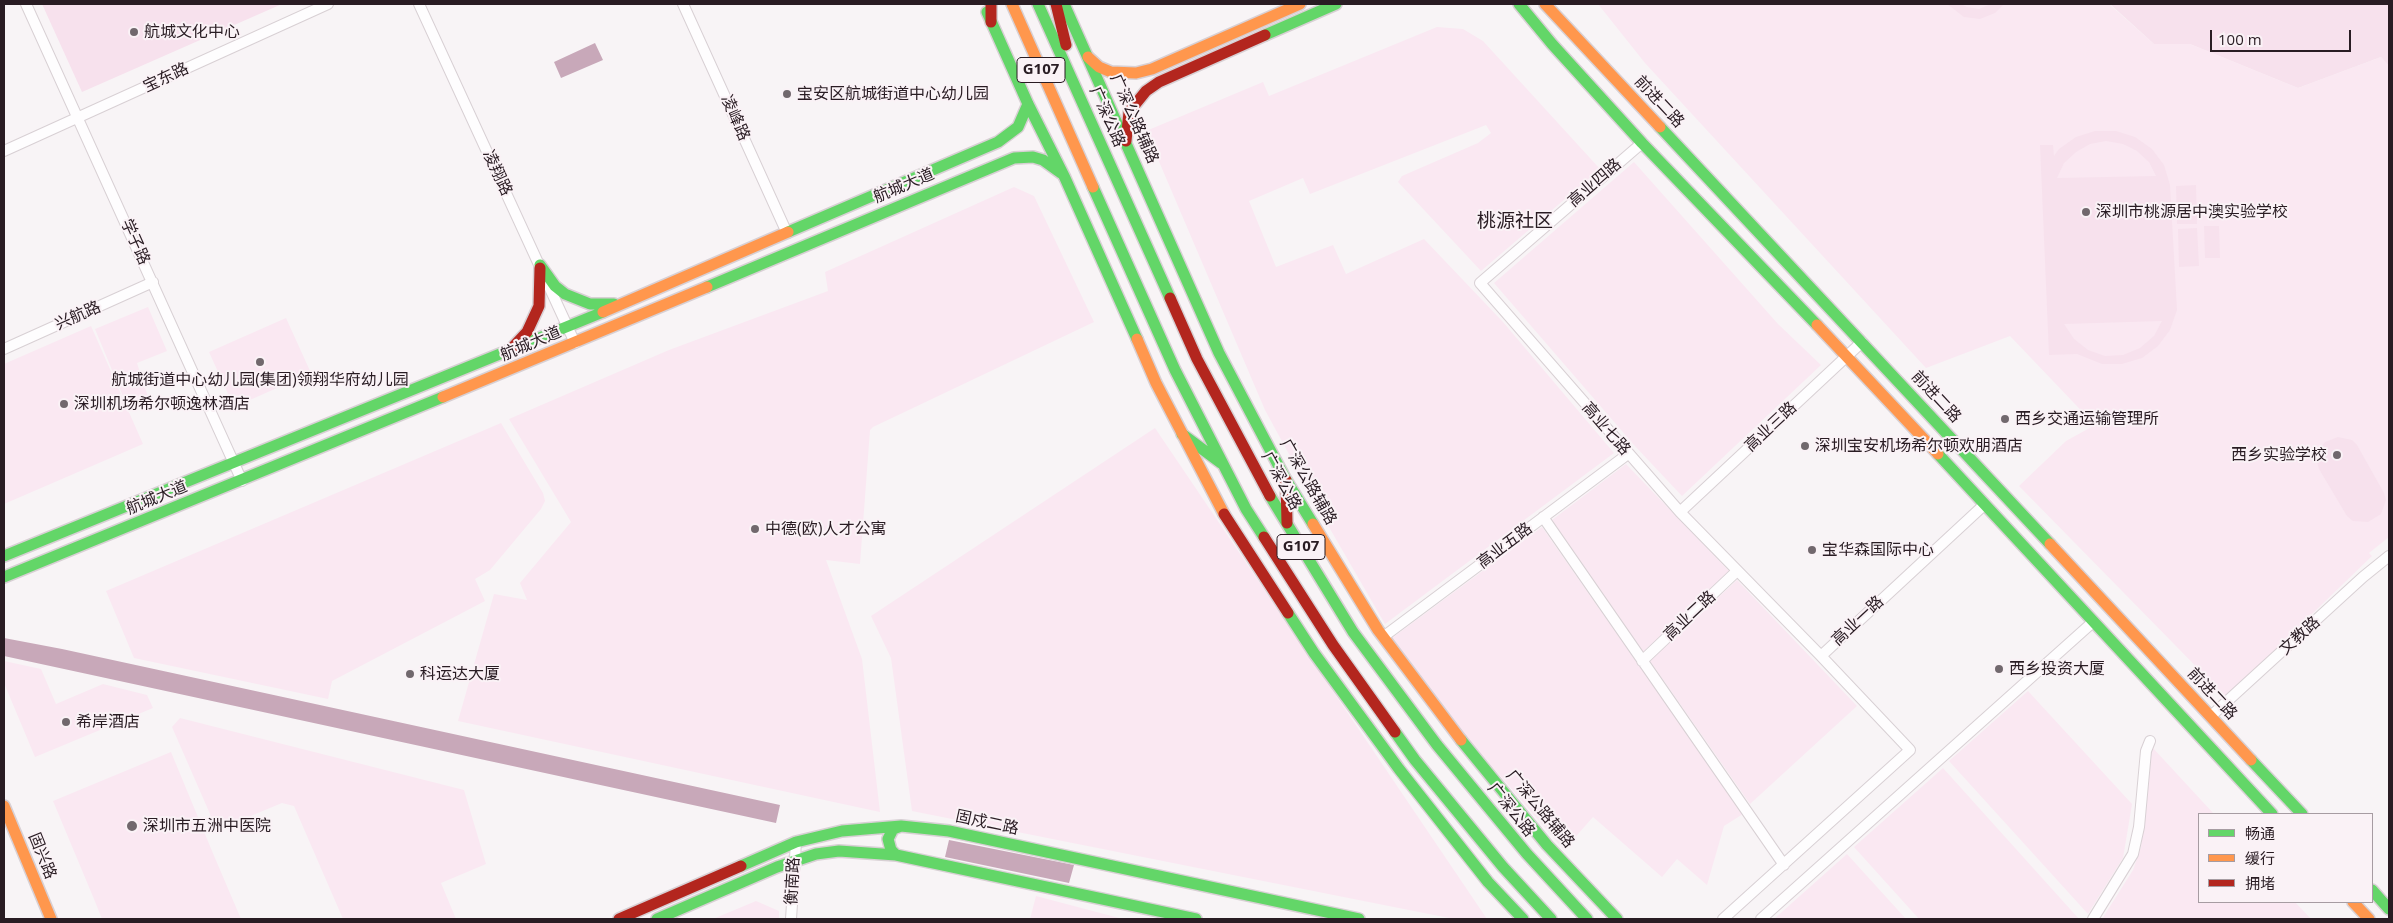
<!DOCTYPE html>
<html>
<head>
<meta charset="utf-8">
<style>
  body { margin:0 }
  #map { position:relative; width:2393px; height:923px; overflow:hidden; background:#f8f4f6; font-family:"Open Sans","Noto Sans SC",sans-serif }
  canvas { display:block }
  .frame { position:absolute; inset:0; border:5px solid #291c23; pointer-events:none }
  .legend { position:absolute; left:2198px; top:813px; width:175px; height:90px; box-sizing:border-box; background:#faf2f6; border:1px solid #a69ca2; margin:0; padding:6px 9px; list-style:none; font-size:15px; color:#291c23 }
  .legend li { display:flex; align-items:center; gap:10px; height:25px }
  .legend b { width:25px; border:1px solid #a69ca2 }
  .scale { position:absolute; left:2210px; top:30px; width:141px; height:22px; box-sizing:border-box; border:2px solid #291c23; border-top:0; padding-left:6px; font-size:15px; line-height:18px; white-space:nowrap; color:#291c23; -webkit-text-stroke:4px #faf2f6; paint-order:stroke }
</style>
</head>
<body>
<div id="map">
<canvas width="2393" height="923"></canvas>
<div class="frame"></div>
<ul class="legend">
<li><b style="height:6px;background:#63d668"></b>畅通</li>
<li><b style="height:6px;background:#ff974d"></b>缓行</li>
<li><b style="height:6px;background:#b3261e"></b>拥堵</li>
</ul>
<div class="scale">100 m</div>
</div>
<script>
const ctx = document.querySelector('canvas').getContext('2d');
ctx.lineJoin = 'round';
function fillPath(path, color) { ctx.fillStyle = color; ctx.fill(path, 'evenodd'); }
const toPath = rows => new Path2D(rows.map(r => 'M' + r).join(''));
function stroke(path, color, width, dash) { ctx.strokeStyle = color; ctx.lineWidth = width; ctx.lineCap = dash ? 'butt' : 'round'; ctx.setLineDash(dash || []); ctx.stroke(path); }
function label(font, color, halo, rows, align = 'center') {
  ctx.font = font + ' "Open Sans","Noto Sans SC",sans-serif'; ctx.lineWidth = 4; ctx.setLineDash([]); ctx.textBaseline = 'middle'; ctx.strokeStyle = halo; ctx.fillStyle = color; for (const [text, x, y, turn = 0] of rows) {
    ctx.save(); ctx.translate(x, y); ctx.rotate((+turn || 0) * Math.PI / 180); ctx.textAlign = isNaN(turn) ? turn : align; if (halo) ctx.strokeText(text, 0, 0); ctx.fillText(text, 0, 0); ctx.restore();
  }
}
fillPath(toPath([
  [1598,4,2109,4,2154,44,2190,44,2298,88,2381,57,2389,66,2389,537,2369,553,2372,556,2226,697,2019,486,2066,441,2095,425,2010,336,1926,368,1645,63],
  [1437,27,1463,29,1483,41,1600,169,1481,271,1398,182,1402,176,1478,143,1491,133,1486,125,1310,194,1303,178,1249,201,1276,267,1333,245,1346,274,1424,239,1503,322,1614,453,1385,624,1322,515,1265,410,1146,131,1263,82,1269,96],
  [1634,162,1778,324,1821,365,1682,496,1634,445,1494,283],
  [1014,187,1034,196,1094,322,873,427,870,430,860,564,826,560,862,659,880,812,458,721,494,594,527,600,520,583,571,522,509,419,669,350,828,291,825,272],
  [148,307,167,351,137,363,148,397,127,406,95,329],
  [286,318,311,373,234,407,209,352],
  [91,326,143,444,4,504,4,364],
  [501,423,543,493,545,501,541,509,490,570,475,579,485,601,332,681,328,699,134,658,106,591],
  [1155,428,1487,919,1454,919,912,811,891,658,871,616],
  [1626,464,1729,571,1643,652,1552,520],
  [1542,527,1743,814,1724,826,1707,885,1677,859,1662,877,1593,817,1564,850,1465,735,1392,638],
  [1737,580,1857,706,1750,804,1650,661],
  [4,661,41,669,56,704,103,684,147,695,153,708,35,757,4,683],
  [2028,691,2132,804,2123,858,2088,914,1949,761],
  [180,718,464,790,486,864,441,883,456,919,343,919,294,806,282,803,217,830,172,727],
  [2152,747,2214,814,2199,814,2199,902,2295,902,2311,919,2102,919,2133,870,2141,847],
  [171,752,212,851,241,919,102,919,94,899,53,801],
  [1943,768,2079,919,1919,919,1854,847],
  [1847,854,1906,919,1774,919],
  [1036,896,1123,919,1030,919],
  [756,901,779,911,779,919,713,919]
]), '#fae8f2');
fillPath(toPath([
  [42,4,282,4,82,92],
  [1947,4,1961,4,1967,7,1979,9,1991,4,2004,4,1995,13,1980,19,1964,17],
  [2110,4,2389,4,2389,66,2381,57,2298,88,2190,44,2154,44],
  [2095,131,2116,131,2135,137,2152,149,2164,165,2170,185,2177,310,2170,330,2158,346,2142,358,2122,364,2102,364,2077,354,2049,355,2040,145,2053,145,2054,156,2059,149,2076,137],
  [2106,141,2123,144,2137,151,2149,162,2156,176,2057,178,2064,163,2076,152,2090,144],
  [2162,321,2154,336,2140,348,2123,355,2105,356,2088,350,2074,339,2064,324],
  [2196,185,2197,224,2177,224,2176,186],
  [2219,226,2220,258,2205,258,2204,226],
  [2197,228,2199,266,2179,267,2178,229],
  [2338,437,2352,440,2357,445,2384,493,2386,500,2381,514,2368,522,2353,521,2347,516,2319,469,2317,462,2320,448,2325,442]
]), '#f7e1ed');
fillPath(toPath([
  [595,43,603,60,561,78,554,62],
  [4,638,62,649,780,805,776,823,4,656],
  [949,840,1074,865,1069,883,945,857]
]), '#c8a8b9');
const street = toPath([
  [26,4,242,481],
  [419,4,575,343],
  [683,4,787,233],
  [1642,143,1480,283,1680,512,1821,656,1984,505],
  [4,151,328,4],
  [4,349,153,282],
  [1680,512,1862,342],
  [1543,517,1784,865],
  [1383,637,1628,454],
  [1642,661,1737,571],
  [2211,716,2363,577,2389,556],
  [791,919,796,842],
  [1723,919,1910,750,1821,656],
  [1761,919,2093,622],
  [2093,919,2133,854,2139,827,2146,751,2150,741]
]);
const fast = toPath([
  [1038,4,1170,298],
  [1064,4,1219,353,1286,480,1313,524],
  [1519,4,1552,44,1642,143,1817,325],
  [987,12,1028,104,1065,178,1137,339],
  [1265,35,1336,4],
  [1660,127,2050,544],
  [1093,187,1175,370,1246,509,1264,537],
  [788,232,998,142,1018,127,1028,104],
  [540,265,555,286,565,294,590,304,614,304],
  [707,287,1014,158,1033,157,1043,160,1061,173],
  [1182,434,1221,463],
  [1938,454,2272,814],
  [1270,496,1353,632,1437,745,1527,854,1587,919],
  [4,556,603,312],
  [4,577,443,397],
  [1288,613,1314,653,1399,769,1488,882,1523,919],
  [1395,732,1415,760,1503,867,1551,919],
  [1461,740,1547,845,1617,919],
  [2251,760,2302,814],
  [896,855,891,850,888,839,893,829,901,826],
  [741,866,796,842,842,831,901,826,949,831,1359,919],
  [2372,890,2389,909],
  [657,919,777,867,816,854,839,851,896,855,1196,919]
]);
const slow = toPath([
  [1012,4,1093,187],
  [1545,4,1660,127],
  [1088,57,1099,67,1111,72,1136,73,1152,69,1300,4],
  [603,312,788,232],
  [1817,325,1938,454],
  [1137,339,1156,383,1224,514],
  [443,397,707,287],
  [1313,524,1378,630,1461,740],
  [2050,544,2251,760],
  [4,806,51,919],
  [2353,902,2369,919]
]);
const jam = toPath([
  [991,4,991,22],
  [1056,4,1066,45],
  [1126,141,1129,112,1146,91,1159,82,1265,35],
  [1170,298,1197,359,1270,496],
  [512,348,527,332,539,306,540,268],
  [1286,480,1287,523],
  [1224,514,1288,613],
  [1264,537,1333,645,1395,732],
  [619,919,741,866]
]);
stroke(street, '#d8d0d4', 12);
stroke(fast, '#d8d0d4', 14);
stroke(slow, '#d8d0d4', 14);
stroke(jam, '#d8d0d4', 14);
stroke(street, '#fefdfe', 10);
stroke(fast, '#63d668', 11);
stroke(slow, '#ff974d', 11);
stroke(jam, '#b3261e', 11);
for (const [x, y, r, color] of [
  [134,32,5,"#71686d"],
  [787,94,5,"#71686d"],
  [2086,212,5,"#71686d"],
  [260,362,5,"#71686d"],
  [64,404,5,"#71686d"],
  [2005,419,5,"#71686d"],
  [1805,446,5,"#71686d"],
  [2337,455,5,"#71686d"],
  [755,529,5,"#71686d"],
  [1812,550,5,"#71686d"],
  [1999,669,5,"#71686d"],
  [410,674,5,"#71686d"],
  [66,722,5,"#71686d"],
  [132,826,6,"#71686d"]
]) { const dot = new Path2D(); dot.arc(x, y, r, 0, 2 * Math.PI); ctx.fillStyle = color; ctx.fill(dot); stroke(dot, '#faf2f6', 2); }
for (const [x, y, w] of [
  [1041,70,48],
  [1301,547,48]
]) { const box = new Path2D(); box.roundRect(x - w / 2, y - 12.5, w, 25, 4); ctx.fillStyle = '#faf2f6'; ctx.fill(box); stroke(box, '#291c23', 1); }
label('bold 15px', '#291c23', null, [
  ["G107",1041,70],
  ["G107",1301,547]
]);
label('16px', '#291c23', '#faf2f6', [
  ["航城文化中心",144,32],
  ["宝安区航城街道中心幼儿园",797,94],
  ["深圳市桃源居中澳实验学校",2096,212],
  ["航城街道中心幼儿园(集团)领翔华府幼儿园",260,380,"center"],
  ["深圳机场希尔顿逸林酒店",74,404],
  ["西乡交通运输管理所",2015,419],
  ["深圳宝安机场希尔顿欢朋酒店",1815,446],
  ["西乡实验学校",2327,455,"right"],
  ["中德(欧)人才公寓",765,529],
  ["宝华森国际中心",1822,550],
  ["西乡投资大厦",2009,669],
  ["科运达大厦",420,674],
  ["希岸酒店",76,722],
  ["深圳市五洲中医院",143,826]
], 'left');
label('16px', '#291c23', '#faf2f6', [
  ["宝东路",166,78,-25],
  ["前进二路",1659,102,47],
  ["广深公路",1107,117,66],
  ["凌峰路",735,118,66],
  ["广深公路辅路",1134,119,66],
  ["凌翔路",497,173,65],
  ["高业四路",1595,183,-41],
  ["航城大道",904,186,-23],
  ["学子路",135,242,66],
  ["兴航路",78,316,-24],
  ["航城大道",531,344,-23],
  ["前进二路",1936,397,47],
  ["高业三路",1771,427,-43],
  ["高业七路",1606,429,49],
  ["广深公路",1281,481,61],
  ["广深公路辅路",1308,482,60],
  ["航城大道",157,498,-22],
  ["高业五路",1505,546,-37],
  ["高业二路",1690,616,-43],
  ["高业一路",1858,621,-43],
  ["文教路",2300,636,-42],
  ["前进二路",2212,694,47],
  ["广深公路辅路",1540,809,50],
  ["广深公路",1511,810,51],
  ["固戍二路",987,823,12],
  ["固兴路",42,856,68],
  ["衡南路",793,881,-87]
]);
label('19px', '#291c23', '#faf2f6', [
  ["桃源社区",1515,222]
]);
</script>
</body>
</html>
